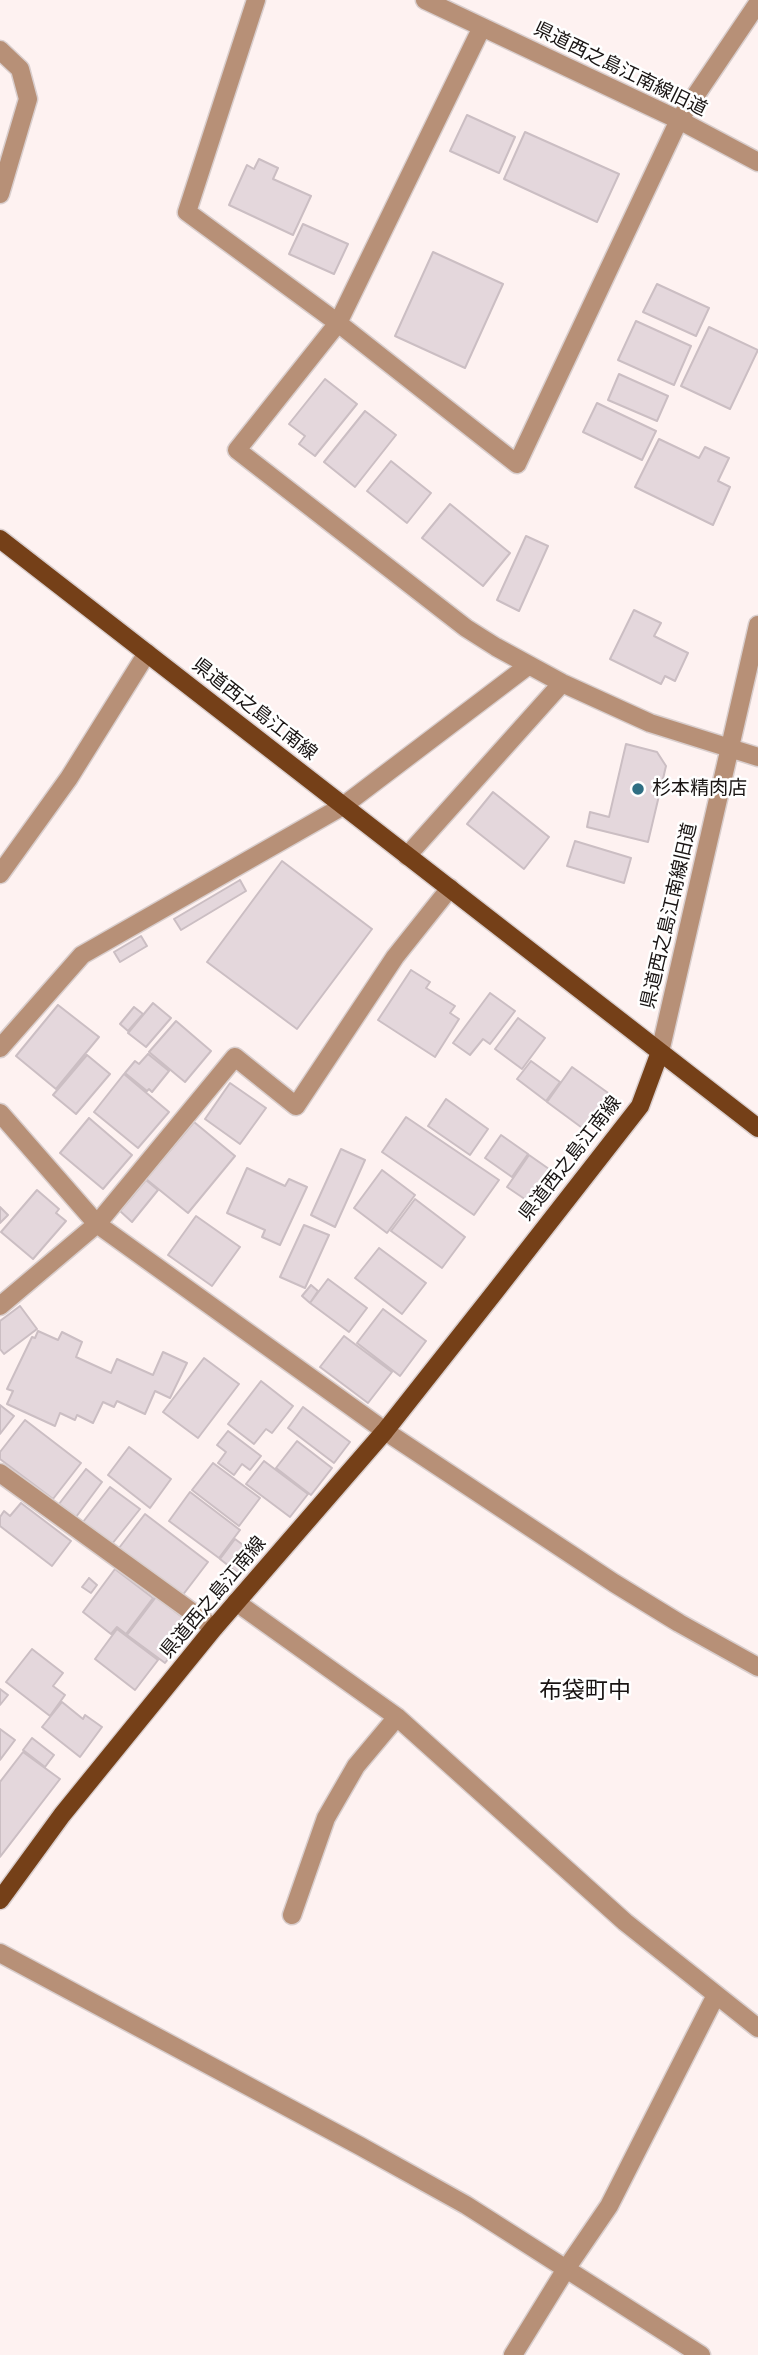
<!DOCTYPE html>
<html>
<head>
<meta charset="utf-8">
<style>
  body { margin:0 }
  canvas { display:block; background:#fef2f1 }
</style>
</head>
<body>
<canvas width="758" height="2355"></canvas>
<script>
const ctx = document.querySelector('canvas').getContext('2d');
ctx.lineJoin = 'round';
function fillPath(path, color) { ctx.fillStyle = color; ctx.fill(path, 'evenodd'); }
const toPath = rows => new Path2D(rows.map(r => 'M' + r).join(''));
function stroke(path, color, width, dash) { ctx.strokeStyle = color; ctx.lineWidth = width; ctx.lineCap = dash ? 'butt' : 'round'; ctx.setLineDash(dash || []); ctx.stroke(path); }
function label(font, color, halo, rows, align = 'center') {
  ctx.font = font + ' "Source Serif 4","Noto Sans JP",serif'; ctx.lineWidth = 5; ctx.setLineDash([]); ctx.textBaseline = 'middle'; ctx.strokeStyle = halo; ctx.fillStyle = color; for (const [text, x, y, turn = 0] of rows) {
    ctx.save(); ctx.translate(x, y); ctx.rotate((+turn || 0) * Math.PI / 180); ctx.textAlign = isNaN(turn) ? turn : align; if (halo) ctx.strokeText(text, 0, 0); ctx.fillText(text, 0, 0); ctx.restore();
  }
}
const building = toPath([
  [467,115,515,137,499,173,450,151,467,115],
  [525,132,619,174,597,222,504,179,525,132],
  [259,159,278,168,273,179,311,196,293,235,229,205,247,165,254,169,259,159],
  [303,224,348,244,334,274,289,254,303,224],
  [433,252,503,284,465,368,395,336,433,252],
  [657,284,709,308,696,336,643,312,657,284],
  [636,321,691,346,674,385,618,360,636,321],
  [709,327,758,350,730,409,681,386,709,327],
  [619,374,668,396,657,421,608,400,619,374],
  [325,379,357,404,315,456,299,444,305,436,289,424,325,379],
  [597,403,656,431,642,460,583,432,597,403],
  [365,411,396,435,355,487,324,462,365,411],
  [659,439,699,458,705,447,729,458,718,481,730,487,713,525,635,487,659,439],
  [391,461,431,493,407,523,367,491,391,461],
  [450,504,510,553,483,586,422,538,450,504],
  [526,536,548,546,519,611,497,600,526,536],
  [634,610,661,623,654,636,688,653,675,681,665,676,661,684,610,659,634,610],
  [626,744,657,752,666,766,648,842,587,827,590,812,609,817,626,744],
  [493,792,549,837,524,869,467,824,493,792],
  [575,841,631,858,624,883,567,866,575,841],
  [282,861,372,929,297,1029,207,962,282,861],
  [240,880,246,891,181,930,174,919,240,880],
  [141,936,147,946,120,962,114,952,141,936],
  [411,970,430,982,426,988,455,1006,450,1013,459,1019,435,1057,378,1020,411,970],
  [490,993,515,1011,490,1044,483,1039,470,1055,453,1043,490,993],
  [153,1003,171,1018,146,1047,128,1033,153,1003],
  [58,1005,99,1037,56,1089,16,1056,58,1005],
  [134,1007,143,1014,128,1031,120,1024,134,1007],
  [518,1018,545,1038,522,1069,495,1049,518,1018],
  [176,1021,211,1051,185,1082,149,1052,176,1021],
  [148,1054,169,1071,152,1092,149,1089,147,1091,125,1073,135,1061,139,1064,148,1054],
  [87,1055,110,1074,76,1114,53,1095,87,1055],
  [531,1061,560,1082,546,1101,517,1079,531,1061],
  [572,1067,611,1095,585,1130,547,1102,572,1067],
  [124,1074,169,1112,138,1148,94,1112,124,1074],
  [230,1083,266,1108,240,1144,205,1119,230,1083],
  [446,1099,488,1129,470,1155,428,1126,446,1099],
  [406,1117,499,1180,474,1215,382,1152,406,1117],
  [89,1118,132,1155,103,1189,60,1153,89,1118],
  [194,1122,235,1156,188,1213,146,1179,194,1122],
  [501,1135,528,1154,512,1177,485,1158,501,1135],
  [341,1149,365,1160,335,1227,311,1215,341,1149],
  [529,1155,559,1176,538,1208,507,1187,529,1155],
  [247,1168,285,1186,289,1179,307,1187,280,1245,262,1237,265,1230,227,1213,247,1168],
  [382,1170,415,1195,387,1233,354,1208,382,1170],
  [146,1180,158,1190,132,1222,120,1211,146,1180],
  [37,1190,59,1209,56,1213,66,1221,33,1259,1,1232,37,1190],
  [415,1199,465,1237,442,1268,391,1231,415,1199],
  [0,1207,8,1215,0,1223,0,1207],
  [196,1216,240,1247,212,1286,168,1255,196,1216],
  [304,1225,329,1235,305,1288,280,1277,304,1225],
  [379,1248,426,1283,402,1314,355,1278,379,1248],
  [328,1279,367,1308,349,1332,310,1303,328,1279],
  [311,1285,318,1291,310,1303,302,1296,311,1285],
  [20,1306,37,1329,4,1354,0,1349,0,1321,20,1306],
  [383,1309,426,1341,400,1376,357,1343,383,1309],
  [38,1331,58,1340,62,1332,82,1342,76,1357,111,1373,117,1359,153,1375,163,1352,187,1363,170,1398,155,1391,145,1414,117,1401,114,1407,103,1402,93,1423,77,1415,75,1420,60,1413,55,1426,7,1404,13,1391,7,1389,32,1337,35,1338,38,1331],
  [344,1336,392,1372,368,1403,320,1367,344,1336],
  [204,1358,239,1384,198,1438,163,1412,204,1358],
  [261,1381,293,1406,272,1433,266,1429,254,1444,228,1424,261,1381],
  [0,1405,14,1416,0,1434,0,1405],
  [303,1407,350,1442,334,1463,288,1428,303,1407],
  [25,1420,81,1463,53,1499,0,1459,0,1452,25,1420],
  [228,1431,261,1456,250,1470,242,1464,234,1475,218,1463,226,1452,217,1445,228,1431],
  [297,1441,332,1468,311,1495,276,1468,297,1441],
  [129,1447,171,1479,150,1508,108,1475,129,1447],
  [264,1461,308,1494,290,1517,246,1484,264,1461],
  [213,1463,260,1498,239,1526,192,1490,213,1463],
  [86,1469,102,1482,76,1517,59,1504,86,1469],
  [110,1487,140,1509,112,1544,83,1522,110,1487],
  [190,1492,240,1530,219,1558,169,1521,190,1492],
  [21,1503,71,1541,52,1566,0,1526,0,1517,4,1511,10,1516,21,1503],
  [145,1514,208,1562,182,1596,119,1548,145,1514],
  [235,1539,255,1554,239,1574,220,1559,235,1539],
  [115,1569,153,1598,126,1634,117,1627,111,1634,83,1612,115,1569],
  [89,1578,97,1585,91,1593,82,1587,89,1578],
  [156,1597,194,1626,165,1663,127,1635,156,1597],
  [117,1629,158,1660,135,1690,95,1659,117,1629],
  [32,1649,63,1673,53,1686,65,1695,50,1716,6,1682,32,1649],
  [0,1689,8,1695,0,1705,0,1689],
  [62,1702,83,1719,85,1715,102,1727,80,1757,42,1727,62,1702],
  [0,1729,15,1740,0,1760,0,1729],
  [32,1738,54,1755,45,1767,23,1750,32,1738],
  [23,1752,60,1779,0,1857,0,1782,23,1752]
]);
fillPath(building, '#e4d7dc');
stroke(building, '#cbbec3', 2);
const minor = toPath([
  [256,0,187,212,338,323,517,464,679,120,758,3],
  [425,0,679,120,758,162],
  [482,27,338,323,237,450,466,628,496,647,562,683,650,723,758,757],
  [0,50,20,69,28,99,0,194],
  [407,856,562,683],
  [0,874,69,778,147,653],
  [0,1048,82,955,343,806,529,665],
  [660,1052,758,625],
  [0,1113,97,1224,385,1431,614,1583,679,1623,758,1667],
  [0,1306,97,1224,235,1057,296,1106,395,957,450,888],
  [0,1473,214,1628],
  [236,1602,397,1717,625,1922,758,2028],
  [292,1915,326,1818,356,1766,397,1717],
  [0,1953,360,2146,466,2205,701,2355],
  [513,2355,566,2269,609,2206,716,1995]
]);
const major = toPath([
  [0,539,758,1128],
  [0,1900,62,1815,214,1628,385,1431,494,1293,640,1106,660,1052]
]);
stroke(minor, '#d9cecd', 21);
stroke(major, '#d9cecd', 21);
stroke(minor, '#b79077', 18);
stroke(major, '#754018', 18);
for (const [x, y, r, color] of [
  [638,789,7,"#2f6e83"]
]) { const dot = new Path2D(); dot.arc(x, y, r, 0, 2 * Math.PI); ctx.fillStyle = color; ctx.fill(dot); stroke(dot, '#fff', 2.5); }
label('19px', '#191413', '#fff', [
  ["県道西之島江南線旧道",620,70,26],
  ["県道西之島江南線",254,710,38],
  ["県道西之島江南線旧道",670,916,-77],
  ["県道西之島江南線",571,1159,-52],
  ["県道西之島江南線",214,1598,-50]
]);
label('19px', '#191413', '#fff', [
  ["杉本精肉店",652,789]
], 'left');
label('23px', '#191413', '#fff', [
  ["布袋町中",585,1692]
]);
</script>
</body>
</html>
